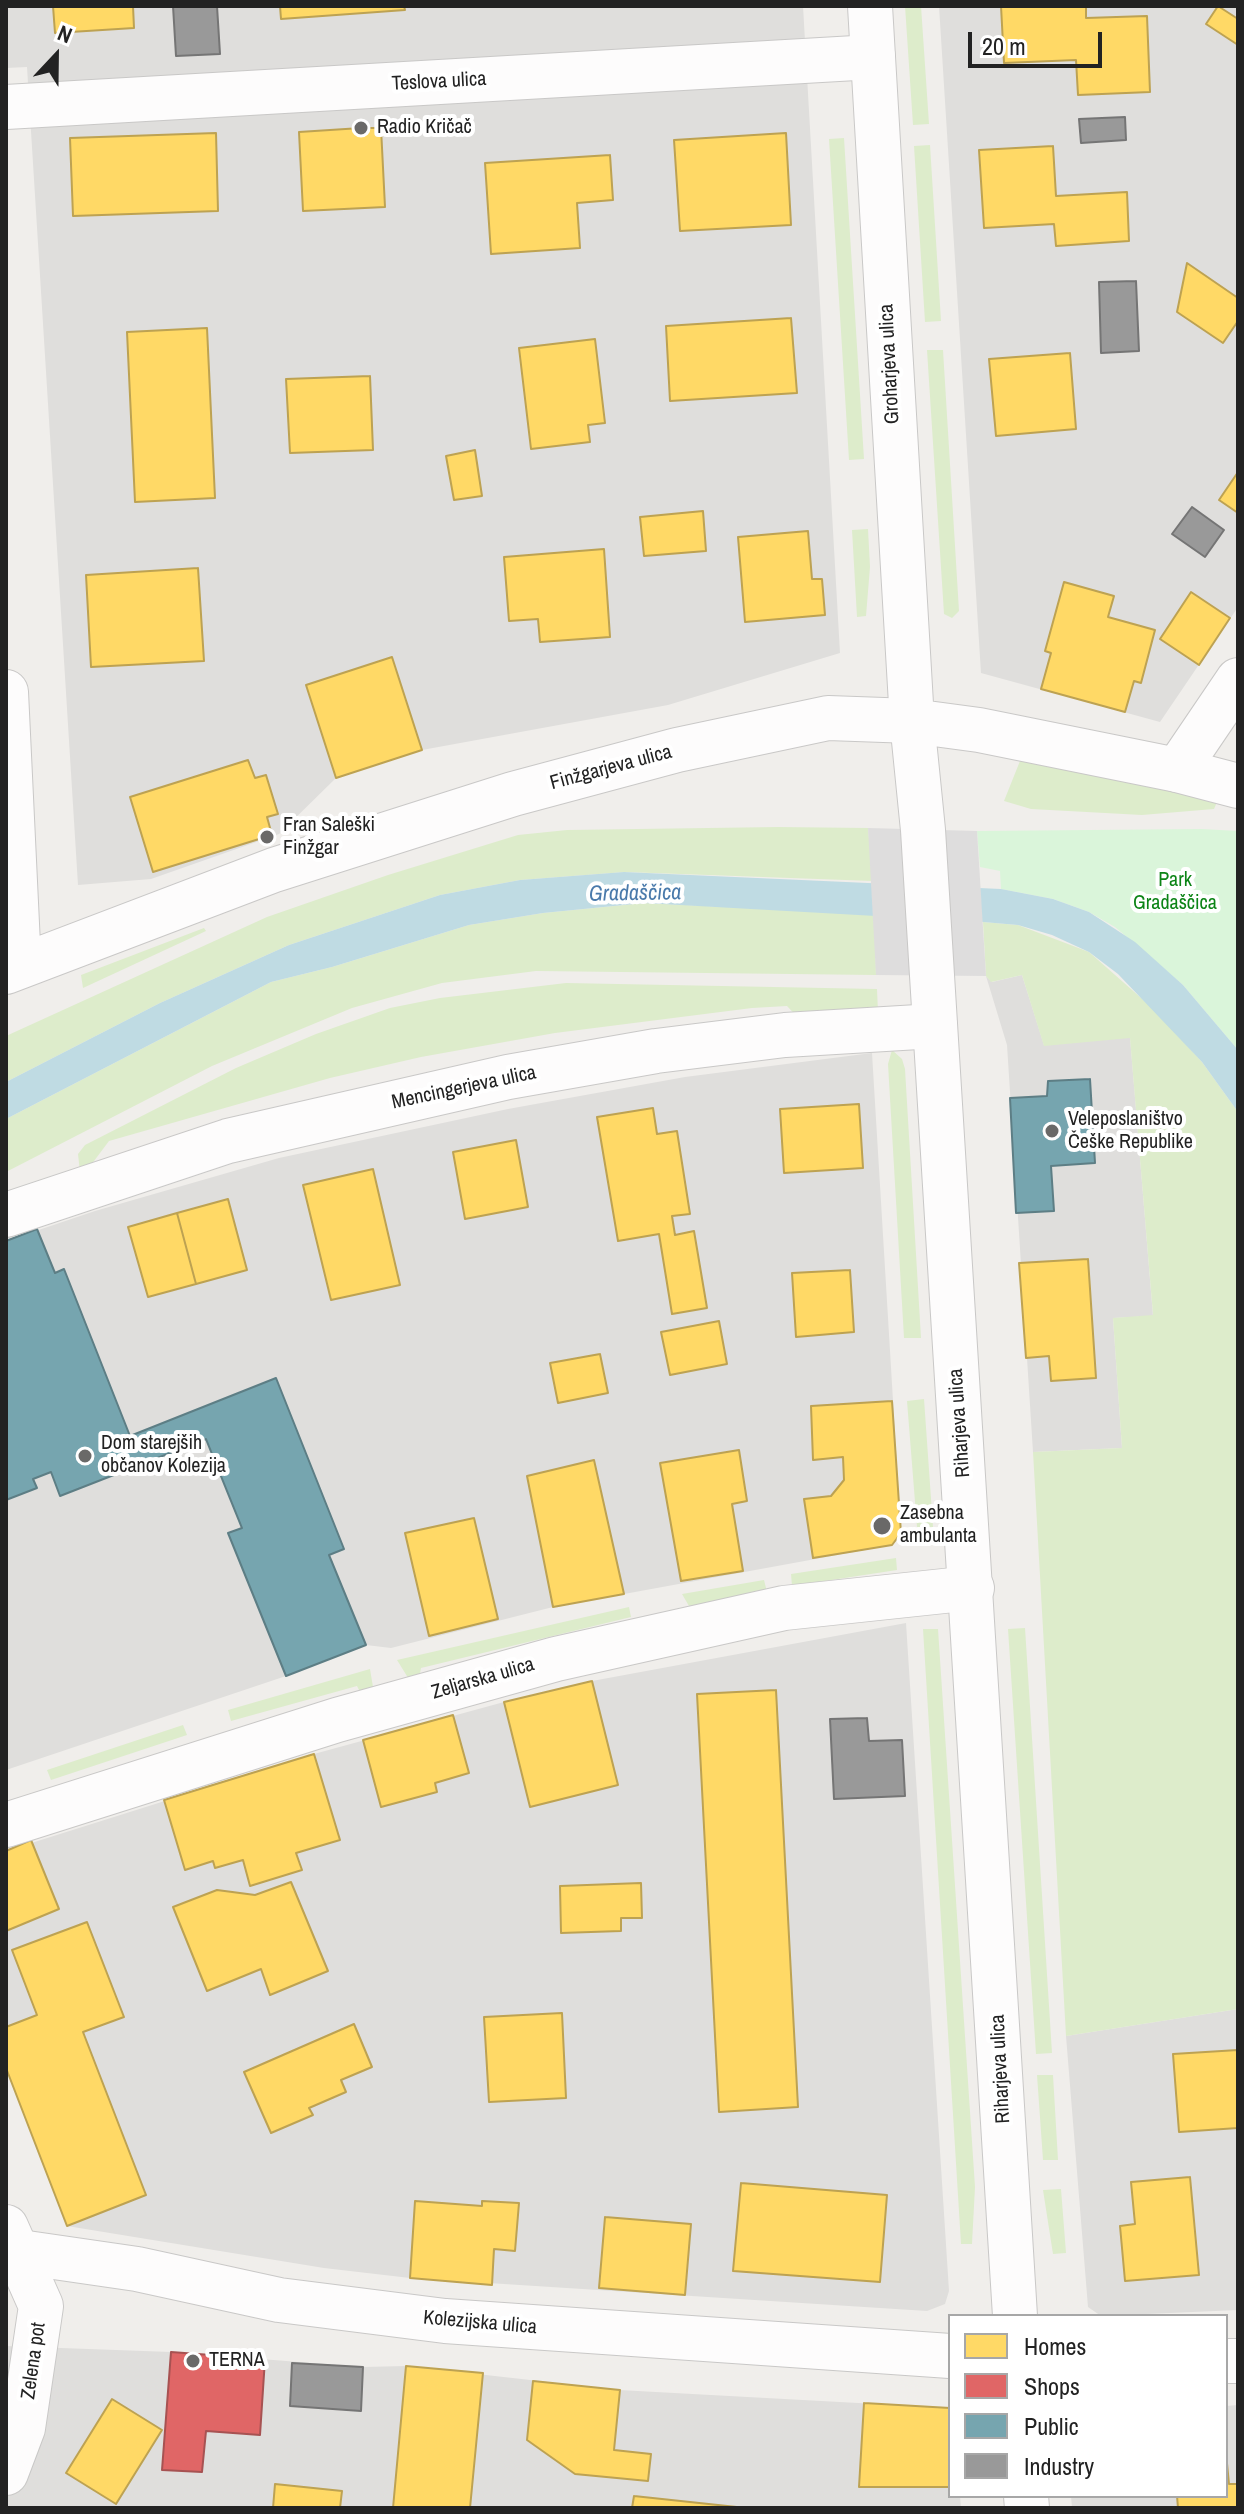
<!DOCTYPE html>
<html>
<head>
<meta charset="utf-8">
<style>
  body { margin:0 }
  #map { position:relative; width:1244px; height:2514px; overflow:hidden; background:#f0eeeb; font-family:"Archivo Narrow",sans-serif }
  canvas { display:block }
  .frame { position:absolute; inset:0; border:8px solid #222; pointer-events:none }
  .legend { position:absolute; left:948px; top:2314px; width:280px; height:184px; box-sizing:border-box; background:#fff; border:2px solid #a7a7a7; margin:0; padding:10px 14px; list-style:none; font-size:24px; color:#222 }
  .legend li { display:flex; align-items:center; gap:16px; height:40px }
  .legend b { width:40px; border:2px solid #a7a7a7 }
  .north { position:absolute; left:16px; top:16px; width:80px; height:80px; -webkit-text-stroke:6px #fff; paint-order:stroke; rotate:22deg; font-size:22px; font-weight:700; line-height:32px; text-align:center; color:#222 }
  .north::after { content:''; display:block; margin:auto; width:28px; height:36px; background:#222; clip-path:polygon(50% 0,100% 100%,50% 72%,0 100%) }
  .scale { position:absolute; left:968px; top:32px; width:134px; height:36px; box-sizing:border-box; border:4px solid #222; border-top:0; padding-left:10px; font-size:24px; line-height:28px; white-space:nowrap; color:#222; -webkit-text-stroke:6px #fff; paint-order:stroke }
</style>
</head>
<body>
<div id="map">
<canvas width="1244" height="2514"></canvas>
<div class="frame"></div>
<ul class="legend">
<li><b style="height:22px;background:#ffd966"></b>Homes</li>
<li><b style="height:22px;background:#e06666"></b>Shops</li>
<li><b style="height:22px;background:#76a5af"></b>Public</li>
<li><b style="height:22px;background:#999"></b>Industry</li>
</ul>
<div class="north">N</div>
<div class="scale">20 m</div>
</div>
<script>
const ctx = document.querySelector('canvas').getContext('2d');
ctx.lineJoin = 'round';
function fillPath(path, color) { ctx.fillStyle = color; ctx.fill(path, 'evenodd'); }
const toPath = rows => new Path2D(rows.map(r => 'M' + r).join(''));
function stroke(path, color, width, dash) { ctx.strokeStyle = color; ctx.lineWidth = width; ctx.lineCap = dash ? 'butt' : 'round'; ctx.setLineDash(dash || []); ctx.stroke(path); }
function label(font, color, halo, rows, align = 'center') {
  ctx.font = font + ' "Archivo Narrow",sans-serif'; ctx.lineWidth = 8; ctx.setLineDash([]); ctx.textBaseline = 'middle'; ctx.strokeStyle = halo; ctx.fillStyle = color; for (const [text, x, y, turn = 0] of rows) {
    ctx.save(); ctx.translate(x, y); ctx.rotate((+turn || 0) * Math.PI / 180); ctx.textAlign = isNaN(turn) ? turn : align; if (halo) ctx.strokeText(text, 0, 0); ctx.fillText(text, 0, 0); ctx.restore();
  }
}
fillPath(toPath([
  [6,6,803,6,840,653,668,705,422,750,336,778,279,834,151,879,78,885,27,67,6,68],
  [939,6,1238,6,1238,607,1160,722,981,673],
  [1022,975,1044,1045,1130,1037,1153,1316,1113,1318,1122,1448,1033,1452,1007,1045,986,976,992,982],
  [872,1053,901,1533,892,1545,553,1607,391,1648,366,1645,286,1676,6,1770,6,1241,95,1211,279,1158,508,1109,685,1077],
  [906,1623,949,2291,945,2304,927,2311,410,2278,324,2268,67,2226,6,2068,6,1851,314,1754,504,1702,592,1681],
  [1238,2009,1238,2310,1101,2316,1088,2307,1066,2036],
  [6,2346,171,2352,363,2367,406,2366,619,2390,950,2408,950,2496,960,2496,961,2508,6,2508],
  [1238,2405,1238,2508,1072,2508,1071,2496,1226,2496,1226,2406]
]), '#dfdedc');
fillPath(toPath([
  [905,6,921,6,929,124,913,125],
  [844,138,864,459,849,460,829,139],
  [930,145,941,321,925,322,914,146],
  [927,350,943,350,959,611,952,618,944,614],
  [868,529,870,567,866,616,857,617,852,530],
  [1036,759,1217,802,1214,809,1142,815,1031,809,1004,801,1020,761],
  [778,827,868,828,873,881,625,872,520,880,440,895,289,945,160,1003,6,1082,6,1036,267,917,388,875,518,835,567,830],
  [644,903,875,914,876,975,536,971,442,983,352,1008,212,1066,6,1172,6,1119,271,982,332,967,469,925,543,913],
  [983,922,1018,925,1089,952,1157,1012,1202,1062,1238,1112,1238,2009,1066,2036,1033,1452,1122,1448,1113,1318,1153,1315,1130,1038,1044,1046,1022,975,991,982,986,976],
  [204,928,206,931,83,988,81,975],
  [566,983,877,989,878,1012,803,1023,787,1006,752,1008,555,1033,421,1057,330,1078,109,1141,88,1169,80,1172,78,1154,85,1145,236,1068,316,1034,390,1008,440,998],
  [892,1050,902,1059,905,1069,921,1338,904,1338,888,1064],
  [924,1399,933,1527,917,1527,907,1401],
  [896,1558,897,1570,792,1586,791,1574],
  [764,1580,767,1592,689,1606,682,1594],
  [629,1607,631,1617,421,1668,419,1679,410,1681,397,1660],
  [1025,1628,1052,2053,1036,2054,1008,1629],
  [923,1629,938,1629,975,2187,972,2244,961,2244],
  [370,1669,373,1687,362,1696,357,1686,231,1721,228,1710],
  [183,1725,187,1735,51,1780,47,1770],
  [1037,2075,1053,2075,1058,2160,1043,2160],
  [1061,2189,1066,2253,1053,2254,1043,2190]
]), '#ddeccb');
fillPath(toPath([
  [1202,829,1238,831,1238,1050,1183,985,1115,927,1089,912,1053,899,1001,889,1000,871,980,867,977,831]
]), '#daf5da');
fillPath(toPath([
  [624,872,1001,889,1053,899,1089,912,1135,942,1183,985,1238,1050,1238,1112,1202,1062,1118,974,1089,952,1052,935,1018,925,983,922,644,903,543,913,469,925,332,967,271,982,6,1119,6,1082,160,1003,289,945,440,895,520,880]
]), '#bfdbe3');
fillPath(toPath([
  [868,828,977,831,986,976,876,975]
]), '#dedddd');
const homes = toPath([
  [53,6,133,6,134,28,55,33,53,6],
  [280,6,404,6,405,10,281,19,280,6],
  [1001,6,1086,6,1086,18,1147,16,1150,92,1078,95,1076,60,1004,63,1001,6],
  [1218,6,1238,19,1238,45,1206,24,1218,6],
  [361,128,381,128,385,207,303,211,299,132,361,128],
  [216,133,218,211,73,216,70,138,216,133],
  [786,133,791,225,680,231,674,140,786,133],
  [1053,146,1056,196,1127,192,1129,241,1056,246,1054,224,984,228,979,150,1053,146],
  [610,155,613,200,577,203,580,248,491,254,485,163,610,155],
  [1187,263,1238,298,1238,321,1223,343,1177,312,1187,263],
  [791,318,797,393,670,401,666,326,791,318],
  [207,328,215,498,135,502,127,332,207,328],
  [595,339,605,423,588,425,590,442,531,449,519,348,595,339],
  [1070,353,1076,429,996,436,989,359,1070,353],
  [370,376,373,450,290,453,286,379,370,376],
  [475,450,482,496,454,500,446,456,475,450],
  [1238,472,1238,513,1219,500,1238,472],
  [703,511,706,551,644,556,640,517,703,511],
  [808,531,812,579,822,579,825,615,745,622,738,537,808,531],
  [604,549,610,637,540,642,538,619,509,621,504,557,604,549],
  [198,568,204,661,91,667,86,575,198,568],
  [1064,582,1114,596,1108,617,1155,630,1141,683,1134,681,1125,712,1041,689,1051,653,1045,651,1064,582],
  [1191,592,1230,618,1199,665,1160,639,1191,592],
  [392,657,422,750,336,778,306,685,392,657],
  [248,760,255,778,266,775,278,814,267,817,272,835,153,872,130,797,248,760],
  [859,1104,863,1168,784,1173,780,1109,859,1104],
  [653,1108,657,1134,677,1131,690,1214,672,1216,675,1235,694,1231,707,1308,672,1314,659,1234,618,1241,597,1117,653,1108],
  [516,1140,528,1207,465,1219,453,1152,516,1140],
  [373,1169,400,1285,331,1300,303,1185,373,1169],
  [228,1199,247,1270,196,1284,177,1213,228,1199],
  [177,1213,196,1284,148,1297,128,1227,177,1213],
  [1088,1259,1096,1378,1051,1381,1049,1356,1026,1358,1019,1263,1088,1259],
  [850,1270,854,1332,796,1337,792,1273,850,1270],
  [719,1321,727,1364,670,1375,661,1332,719,1321],
  [600,1354,608,1393,558,1403,550,1363,600,1354],
  [892,1401,901,1533,892,1545,813,1558,804,1499,831,1496,844,1480,843,1457,813,1460,811,1406,892,1401],
  [739,1450,747,1501,732,1504,743,1571,681,1581,660,1463,739,1450],
  [594,1460,624,1594,553,1607,527,1476,594,1460],
  [474,1518,498,1619,429,1636,405,1533,474,1518],
  [592,1681,618,1785,530,1807,504,1702,592,1681],
  [776,1690,798,2107,719,2112,697,1694,776,1690],
  [453,1715,469,1773,435,1783,437,1792,381,1807,363,1740,453,1715],
  [314,1754,340,1840,296,1853,302,1870,250,1886,243,1860,215,1868,213,1861,185,1870,164,1800,314,1754],
  [31,1840,59,1909,6,1931,6,1851,31,1840],
  [291,1882,328,1971,270,1995,261,1969,207,1991,173,1907,217,1890,255,1895,291,1882],
  [641,1883,642,1918,621,1918,621,1931,561,1933,560,1886,641,1883],
  [87,1922,124,2017,83,2032,146,2195,67,2226,6,2068,6,2027,37,2015,12,1950,87,1922],
  [562,2013,566,2098,489,2102,484,2017,562,2013],
  [354,2024,372,2067,341,2080,346,2092,309,2108,313,2115,271,2133,244,2072,354,2024],
  [1238,2050,1238,2128,1179,2132,1173,2054,1238,2050],
  [1190,2177,1199,2275,1125,2281,1120,2226,1135,2224,1131,2182,1190,2177],
  [741,2183,887,2195,880,2282,733,2271,741,2183],
  [415,2201,482,2206,482,2201,519,2203,515,2251,494,2249,492,2285,410,2278,415,2201],
  [605,2217,691,2224,685,2295,599,2288,605,2217],
  [406,2366,483,2373,470,2508,393,2508,406,2366],
  [533,2381,620,2390,614,2450,651,2454,648,2481,575,2474,527,2440,533,2381],
  [112,2399,162,2430,116,2504,66,2473,112,2399],
  [864,2403,950,2408,950,2487,859,2487,864,2403],
  [1226,2453,1229,2484,1238,2484,1238,2508,1178,2508,1177,2496,1226,2496,1226,2453],
  [275,2484,342,2491,340,2508,273,2508,275,2484],
  [634,2496,746,2508,632,2508,634,2496]
]);
fillPath(homes, '#ffd966');
stroke(homes, '#bda252', 2);
const shops = toPath([
  [171,2352,265,2359,260,2435,206,2431,202,2472,162,2470,171,2352]
]);
fillPath(shops, '#e06666');
stroke(shops, '#a75252', 2);
const public = toPath([
  [1090,1079,1095,1163,1051,1166,1054,1211,1016,1213,1010,1098,1047,1096,1048,1081,1090,1079],
  [37,1229,55,1273,64,1269,130,1436,276,1378,344,1549,329,1555,366,1645,286,1676,228,1533,242,1528,206,1439,60,1496,51,1472,33,1479,37,1488,6,1500,6,1241,37,1229]
]);
fillPath(public, '#76a5af');
stroke(public, '#5d7e85', 2);
const industry = toPath([
  [173,6,217,6,220,54,176,56,173,6],
  [1125,117,1126,140,1081,143,1079,119,1125,117],
  [1136,281,1139,351,1101,353,1099,282,1136,281],
  [1192,507,1224,530,1205,557,1172,534,1192,507],
  [867,1718,869,1741,902,1740,905,1796,834,1799,830,1719,867,1718],
  [292,2363,363,2367,361,2411,290,2406,292,2363]
]);
fillPath(industry, '#999');
stroke(industry, '#757575', 2);
const minor = toPath([
  [6,107,873,57],
  [6,692,19,966],
  [1177,770,1238,680],
  [6,972,274,870,513,794,677,750,828,718,912,721],
  [6,1215,228,1141,508,1077,656,1051,785,1035,935,1026],
  [6,1825,337,1720,556,1659,784,1608,972,1588],
  [6,2227,41,2306,23,2428,6,2473],
  [1226,2361,1238,2361]
]);
const tertiary = toPath([
  [870,6,912,721,923,830,1015,2316],
  [912,721,979,730,1177,770,1238,786],
  [6,2250,137,2269,279,2300,445,2321,950,2356],
  [1026,2496,1027,2508]
]);
stroke(minor, '#c9c8c7', 46);
stroke(tertiary, '#c9c8c7', 46);
stroke(minor, '#fdfcfc', 44);
stroke(tertiary, '#fdfcfc', 44);
for (const [x, y, r, color] of [
  [361,128,8,"#6a6968"],
  [267,837,8,"#6a6968"],
  [1052,1131,8,"#6a6968"],
  [85,1456,8,"#6a6968"],
  [882,1526,10,"#6a6968"],
  [193,2361,8,"#6a6968"]
]) { const dot = new Path2D(); dot.arc(x, y, r, 0, 2 * Math.PI); ctx.fillStyle = color; ctx.fill(dot); stroke(dot, '#fff', 3); }
label('20px', '#222', '#fff', [
  ["Teslova ulica",439,82,-3],
  ["Groharjeva ulica",890,364,-93],
  ["Finžgarjeva ulica",611,768,-15],
  ["Mencingerjeva ulica",464,1088,-12],
  ["Riharjeva ulica",960,1423,-94],
  ["Zeljarska ulica",483,1679,-16],
  ["Riharjeva ulica",1001,2069,-93],
  ["Kolezijska ulica",480,2323,5],
  ["Zelena pot",34,2361,-82]
]);
label('20px', '#222', '#fff', [
  ["Radio Kričač",377,128],
  ["Fran Saleški",283,826],
  ["Finžgar",283,849],
  ["Veleposlaništvo",1068,1120],
  ["Češke Republike",1068,1143],
  ["Dom starejših",101,1444],
  ["občanov Kolezija",101,1467],
  ["Zasebna",900,1514],
  ["ambulanta",900,1537],
  ["TERNA",209,2361]
], 'left');
label('20px', '#0c8416', '#fff', [
  ["Park",1175,881],
  ["Gradaščica",1175,904]
]);
label('italic 22px', '#4a7aab', '#fff', [
  ["Gradaščica",635,894,-1]
]);
</script>
</body>
</html>
